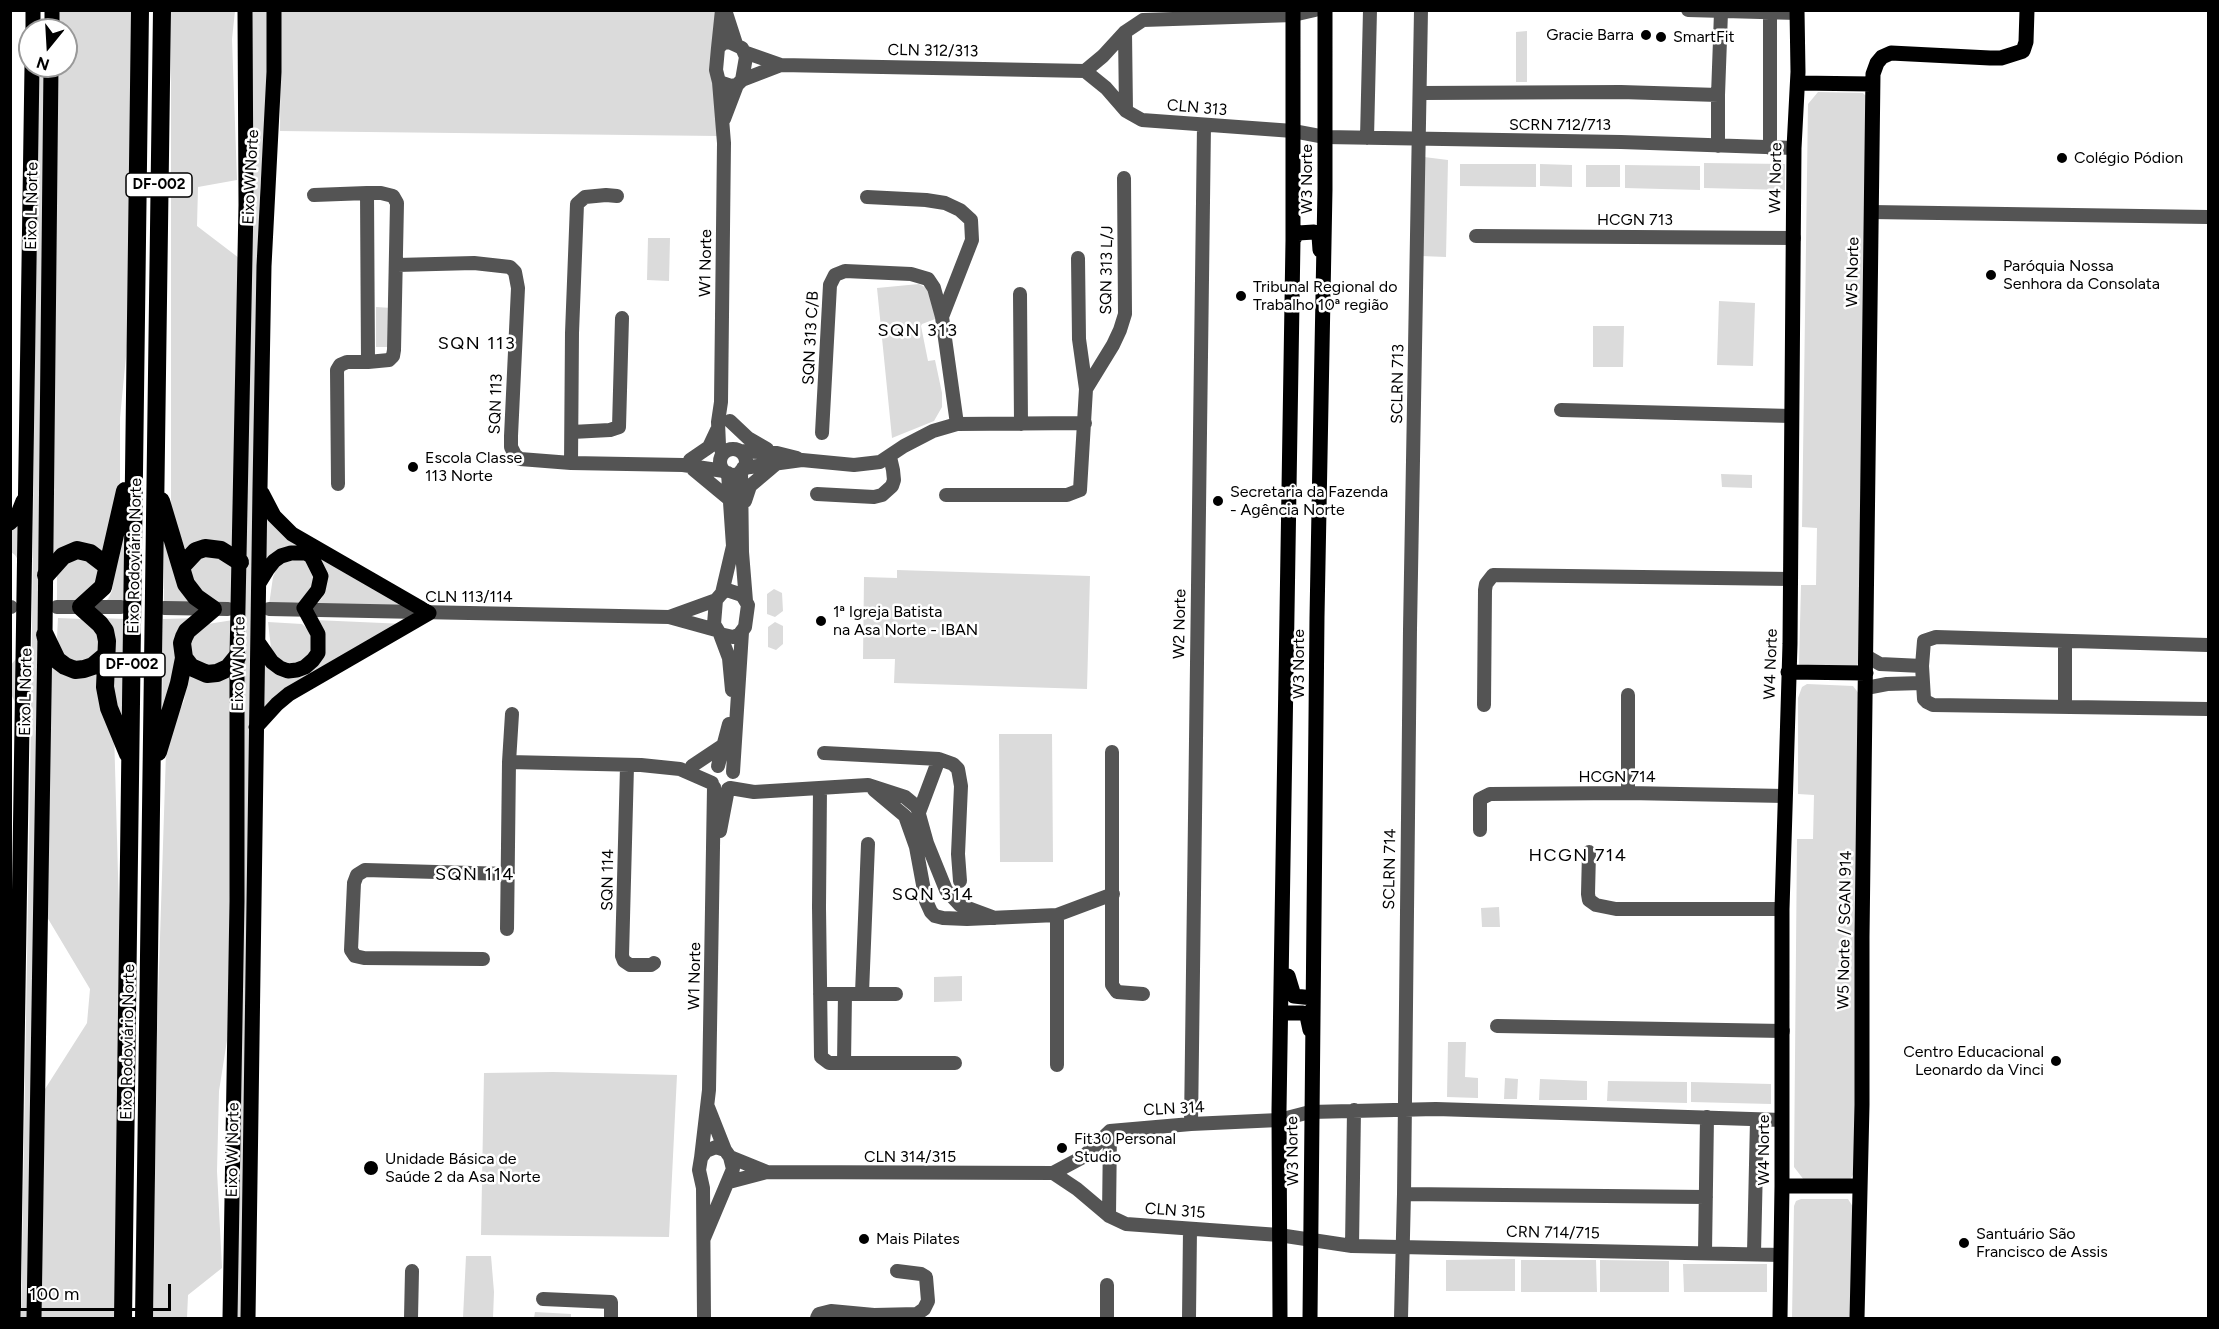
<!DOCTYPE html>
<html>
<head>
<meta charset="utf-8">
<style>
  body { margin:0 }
  #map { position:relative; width:2219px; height:1329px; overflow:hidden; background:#fff; font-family:Figtree,sans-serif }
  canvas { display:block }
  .frame { position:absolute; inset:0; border:12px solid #000; pointer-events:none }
  .north { position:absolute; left:18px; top:18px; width:60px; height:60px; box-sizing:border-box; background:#fff; border:2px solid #999; border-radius:50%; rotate:198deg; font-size:16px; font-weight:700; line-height:24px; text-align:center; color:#000 }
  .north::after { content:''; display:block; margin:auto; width:21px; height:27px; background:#000; clip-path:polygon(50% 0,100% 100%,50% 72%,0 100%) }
  .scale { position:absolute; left:18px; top:1284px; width:153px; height:27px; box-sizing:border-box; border:3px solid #000; border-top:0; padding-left:8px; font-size:18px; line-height:21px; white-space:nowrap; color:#000; -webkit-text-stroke:4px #fff; paint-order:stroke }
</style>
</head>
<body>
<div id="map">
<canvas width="2219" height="1329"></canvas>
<div class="frame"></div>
<div class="north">N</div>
<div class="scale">100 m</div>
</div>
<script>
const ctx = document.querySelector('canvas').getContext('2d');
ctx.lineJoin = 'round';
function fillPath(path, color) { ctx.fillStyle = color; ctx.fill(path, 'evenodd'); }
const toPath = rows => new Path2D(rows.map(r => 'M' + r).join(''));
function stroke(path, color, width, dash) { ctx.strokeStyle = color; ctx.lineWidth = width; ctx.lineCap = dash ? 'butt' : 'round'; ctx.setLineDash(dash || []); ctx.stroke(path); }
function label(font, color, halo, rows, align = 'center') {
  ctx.font = font + ' Figtree,sans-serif'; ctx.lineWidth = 5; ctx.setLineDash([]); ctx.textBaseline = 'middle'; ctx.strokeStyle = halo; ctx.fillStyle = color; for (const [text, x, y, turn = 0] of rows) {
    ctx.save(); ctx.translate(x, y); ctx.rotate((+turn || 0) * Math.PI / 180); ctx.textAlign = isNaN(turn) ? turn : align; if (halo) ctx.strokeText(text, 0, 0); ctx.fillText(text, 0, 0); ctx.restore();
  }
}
fillPath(toPath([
  [268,10,266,126,260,188,256,361,244,1318,236,1318,250,11],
  [59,11,133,11,129,325,120,418,120,492,106,552,51,564,58,66,66,66,66,30,59,30],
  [171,11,235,11,232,39,237,180,198,187,197,226,239,258,233,550,187,553,171,512],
  [281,11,715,11,718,136,280,131],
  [1527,31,1527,82,1516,82,1516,32],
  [38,66,46,66,30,1318,21,1318,31,720],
  [1818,92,1863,93,1868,98,1859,662,1856,667,1802,669,1799,664,1801,585,1816,585,1817,528,1802,527,1808,104],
  [1424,157,1448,160,1446,257,1421,256],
  [1704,163,1785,164,1785,190,1704,188],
  [1460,164,1536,164,1536,187,1460,186],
  [1540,164,1572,165,1572,187,1540,186],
  [1586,165,1620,165,1620,187,1586,187],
  [1625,165,1700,166,1700,190,1625,188],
  [648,238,670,238,669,281,647,280],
  [919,284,930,290,938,318,922,324,921,326,928,361,935,360,942,393,942,407,934,421,892,438,877,288],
  [1719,301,1755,303,1753,366,1717,365],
  [376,307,392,308,392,347,376,347],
  [1593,326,1624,326,1623,367,1593,367],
  [1721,474,1752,475,1752,488,1722,487],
  [23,509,22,566,15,555,11,552,10,527],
  [265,512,406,606,315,606,322,598,325,589,304,550,264,570],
  [127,518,125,604,101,604,108,599,112,591,115,567],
  [164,521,194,601,164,604],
  [209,552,229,560,233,572,232,606,215,602,191,582,189,567],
  [77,557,88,559,103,573,81,603,57,601,57,576,60,569],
  [302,558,313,566,318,576,304,602,269,605,273,577,277,568,283,563],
  [897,570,1090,576,1087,689,894,683,895,659,863,659,864,577,897,578],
  [774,589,782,593,783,611,775,617,767,614,767,594],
  [58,618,83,619,100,633,100,655,76,664,60,653,57,637],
  [100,618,125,619,123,720,117,709],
  [198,618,162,721,163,619],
  [233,620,232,654,212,670,191,662,190,646,193,636,208,624],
  [315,620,405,624,263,715,264,656,287,676,297,678,309,671],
  [268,622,302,624,310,631,315,650,296,666,275,658,271,648],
  [775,622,783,626,783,644,776,650,768,647,768,627],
  [20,654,19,710,11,694,10,666],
  [51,656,96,668,114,731,120,946,117,1318,41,1318,45,1089,87,1023,90,989,47,917],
  [189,669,233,669,228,1034,219,1091,217,1171,222,1268,188,1295,187,1318,153,1318,157,1030,166,752,174,722,184,701],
  [1807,684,1853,686,1860,695,1855,1171,1850,1180,1804,1180,1794,1167,1797,839,1813,839,1814,795,1798,794,1798,698,1802,687],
  [999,734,1052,734,1053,862,1000,862],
  [1499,907,1500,927,1482,927,1481,908],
  [962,976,962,1001,934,1002,934,977],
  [1448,1042,1466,1042,1465,1077,1478,1078,1478,1098,1447,1097],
  [553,1072,677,1075,669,1237,481,1235,484,1073],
  [1505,1078,1518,1079,1517,1099,1504,1099],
  [1540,1079,1587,1081,1587,1100,1539,1100],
  [1608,1081,1687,1082,1687,1103,1607,1101],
  [1691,1082,1771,1084,1771,1104,1691,1102],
  [1801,1199,1848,1199,1855,1210,1853,1318,1792,1318,1794,1206,1796,1201],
  [466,1256,491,1256,494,1292,493,1318,463,1318],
  [1515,1259,1515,1291,1446,1291,1446,1260],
  [1521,1260,1596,1260,1597,1292,1521,1292],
  [1600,1260,1669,1261,1669,1292,1600,1292],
  [1683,1264,1767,1264,1767,1292,1684,1292],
  [535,1312,571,1314,571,1318,534,1318]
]), '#dbdbdb');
stroke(toPath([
  [725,10,736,44],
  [1688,10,1797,13],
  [1125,32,1126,111],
  [729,42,742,48,746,57,742,80,737,85,731,86,719,82,716,70,718,48,723,43,729,42],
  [718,48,722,10],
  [744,52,781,65,1085,71],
  [1085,71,1106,88,1126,111,1142,120,1293,131,1325,137,1621,142,1794,148],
  [1085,71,1103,56,1125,32,1143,20,1293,15,1315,10],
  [742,80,781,65],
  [719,82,724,143,721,402,718,422,719,445,723,453],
  [1421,93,1621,92,1718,95],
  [724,119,737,85],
  [1367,138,1370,10],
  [1718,146,1718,95,1721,12],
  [1770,148,1770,13],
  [314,195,367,193],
  [867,197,926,200,945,203,960,210,971,220,972,240,942,317],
  [1871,212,2208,217],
  [1476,236,1794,238],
  [397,265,474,263,510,267,515,272,518,288,511,436,511,447,515,455,520,459,571,463,683,465,724,471],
  [1020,294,1021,424],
  [1086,389,1113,345,1120,330,1125,314,1124,178],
  [1561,410,1791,416],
  [730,421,748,438,767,449],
  [572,432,610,430,619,427,622,318],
  [822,433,830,285,835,275,845,271,911,274,928,279,934,288,942,317,957,424],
  '720 462a13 13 0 1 1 26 0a13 13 0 1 1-26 0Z',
  [740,451,777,453,797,458],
  [690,460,709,447,717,430],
  [571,463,572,333,577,204,585,197,606,195,617,196],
  [743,468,802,460,854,465,880,462,904,446,933,431,957,424,1085,423],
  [693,469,728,498],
  [741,471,742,552,746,601],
  [338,484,337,370,340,365,347,362,368,362,389,360,393,356,394,350,397,203,393,196,381,193,367,193,368,362],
  [817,494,874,497,882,495,892,486,894,480,893,470,890,457],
  [946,495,1067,495,1080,490,1086,389,1079,339,1078,258],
  [745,501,750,486,776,464],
  [727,590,742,595,748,605,745,627,739,635,733,637,720,634,714,624,716,600,722,593,727,590],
  [722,593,733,546,728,473],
  [10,607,11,607],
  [57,607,121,607],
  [164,608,228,609],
  [269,609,669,617,716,630],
  [669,617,716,600],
  [720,634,729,658,732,690],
  [2208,645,1936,637,1924,641,1922,666,1924,699,1927,702,1933,705,2208,709],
  [1866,656,1880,664,1922,666],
  [1866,688,1887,684,1922,683],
  [1628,695,1628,793],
  [1484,705,1485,590,1486,584,1493,575,1791,579],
  [2065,707,2065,641],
  [1112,752,1112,985,1117,992,1143,994],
  [824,753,939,759],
  [509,762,641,765,680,769,712,783],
  [627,766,622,956,624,961,630,965,651,965,654,963],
  [692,766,725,744],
  [718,766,729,724],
  [733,772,742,632],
  [730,788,754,792,868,785,905,797,917,807,927,843,946,890,960,905,995,918],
  [820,788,819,907,821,1057,829,1063,955,1063],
  [874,790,905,816,916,847,926,901,931,912,935,916,943,918,967,919,1057,915,1113,894],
  [918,815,939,759,953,764,958,769,961,786,958,854,960,881],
  [1480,830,1480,799,1490,794,1628,793,1785,796],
  [720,831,728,789],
  [1589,852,1588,894,1589,900,1596,905,1616,909,1782,909],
  [507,929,509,762,512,714],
  [483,959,364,958,355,956,351,950,354,883,357,875,365,870,508,874],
  [862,993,868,844],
  [820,994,896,994],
  [1497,1026,1783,1031],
  [844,1063,845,994],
  [1057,1065,1057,915],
  [708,1107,725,1150],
  [1191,1124,1204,125],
  [730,1157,767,1172],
  [701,1158,709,1090,714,787],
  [1053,1173,1077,1189,1109,1216,1126,1224,1279,1235,1352,1246,1781,1255],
  [729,1182,767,1172,1053,1173,1083,1157,1110,1131,1191,1124,1279,1120,1310,1112,1436,1109,1782,1120],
  [1404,1194,1706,1197],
  [1109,1216,1110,1131],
  [704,1238,733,1169,730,1157,725,1150,716,1147,706,1151,701,1158,699,1170,703,1188,704,1318],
  [1352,1246,1354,1110],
  [1705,1252,1707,1117],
  [1754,1253,1757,1120],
  [543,1299,611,1302,611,1318],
  [411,1318,412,1271],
  [817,1318,819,1314,831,1311,874,1315,917,1314,924,1309,928,1301,926,1277,921,1274,897,1271],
  [1107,1318,1107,1285],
  [1189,1318,1190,1229],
  [1401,1318,1404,1194,1410,629,1421,10]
]), '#545454', 14);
stroke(toPath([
  [33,30,33,10],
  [52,30,52,10],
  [1798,83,1872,84],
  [1293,240,1298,233,1314,232,1319,236,1320,250],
  [262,493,274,516,292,534,429,613],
  [10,523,17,516,23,501],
  [258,642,272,662,280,668,288,671,297,670,305,667,313,660,318,653,318,634,304,608,318,590,321,576,311,556,306,553,291,553,281,556,274,561,267,570,259,583],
  [1788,672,1866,673],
  [256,727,277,704,289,694,429,613],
  [1288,976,1294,996,1313,998],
  [1282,1013,1303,1013,1307,1016,1310,1030],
  [1782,1186,1859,1186],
  [13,1318,32,66],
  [34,1318,45,635,51,66],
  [230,1318,237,901,237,657,246,205,245,10],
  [248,1318,260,488,264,266,274,72,274,10],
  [1280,1318,1279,1110,1293,240,1293,10],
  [1310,1318,1317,617,1325,189,1325,10],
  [1780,1318,1782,1186,1782,909,1790,644,1794,148,1798,72,1797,10],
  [1857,1318,1862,1105,1862,937,1873,74,1877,63,1882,57,1891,53,1990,58,2001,58,2023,51,2026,42,2027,10]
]), '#000', 15);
stroke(toPath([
  [125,491,103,587,81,607,100,624,105,631,107,641,105,687,109,708,128,754],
  [182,566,196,551,205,548,221,550,240,562],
  [46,575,63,556,77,550,90,553,107,566],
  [45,635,57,660,65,666,75,670,84,669,93,666,105,656],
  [184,658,191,667,207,674,217,673,228,668,237,657],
  [158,752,179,683,184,658,182,643,184,637,187,631,213,609,196,597,186,584,161,501],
  [123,1318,140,10],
  [144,1318,162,10]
]), '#000', 18);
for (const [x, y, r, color] of [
  [1646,35,6,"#000"],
  [1661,37,6,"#000"],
  [2062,158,6,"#000"],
  [1991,275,6,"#000"],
  [1241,296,6,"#000"],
  [413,467,6,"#000"],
  [1218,501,6,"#000"],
  [821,621,6,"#000"],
  [2056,1061,6,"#000"],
  [1062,1148,6,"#000"],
  [371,1168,8,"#000"],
  [864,1239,6,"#000"],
  [1964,1243,6,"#000"]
]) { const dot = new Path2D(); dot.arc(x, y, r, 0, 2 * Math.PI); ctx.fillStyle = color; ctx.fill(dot); stroke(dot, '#fff', 2); }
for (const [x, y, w] of [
  [159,185,66],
  [132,665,66]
]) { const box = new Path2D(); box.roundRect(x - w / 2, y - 12, w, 24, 4.5); ctx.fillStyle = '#fff'; ctx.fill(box); stroke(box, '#000', 1.5); }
label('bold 15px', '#000', null, [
  ["DF-002",159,185],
  ["DF-002",132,665]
]);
label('16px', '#000', '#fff', [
  ["Gracie Barra",1634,35,"right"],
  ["SmartFit",1673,37],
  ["Colégio Pódion",2074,158],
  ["Paróquia Nossa",2003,266],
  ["Senhora da Consolata",2003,284],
  ["Tribunal Regional do",1253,287],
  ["Trabalho 10ª região",1253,305],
  ["Escola Classe",425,458],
  ["113 Norte",425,476],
  ["Secretaria da Fazenda",1230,492],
  ["- Agência Norte",1230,510],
  ["1ª Igreja Batista",833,612],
  ["na Asa Norte - IBAN",833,630],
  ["Centro Educacional",2044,1052,"right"],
  ["Leonardo da Vinci",2044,1070,"right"],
  ["Fit30 Personal",1074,1139],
  ["Studio",1074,1157],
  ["Unidade Básica de",385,1159],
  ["Saúde 2 da Asa Norte",385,1177],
  ["Santuário São",1976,1234],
  ["Francisco de Assis",1976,1252],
  ["Mais Pilates",876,1239]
], 'left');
label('16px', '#000', '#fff', [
  ["CLN 312/313",933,51,1],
  ["CLN 313",1197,108,5],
  ["SCRN 712/713",1560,125],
  ["Eixo W Norte",251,177,-87],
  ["W4 Norte",1776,178,-89],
  ["W3 Norte",1307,179,-90],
  ["Eixo L Norte",32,206,-89],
  ["HCGN 713",1635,220],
  ["W1 Norte",706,263,-89],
  ["SQN 313 L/J",1107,270,-89],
  ["W5 Norte",1853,272,-89],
  ["SQN 313 C/B",811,338,-87],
  ["SCLRN 713",1398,384,-89],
  ["SQN 113",496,404,-88],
  ["Eixo Rodoviário Norte",135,556,-89],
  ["CLN 113/114",469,597],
  ["W2 Norte",1180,624,-89],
  ["Eixo W Norte",239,664,-89],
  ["W3 Norte",1299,664,-90],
  ["W4 Norte",1771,664,-88],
  ["Eixo L Norte",26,692,-89],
  ["HCGN 714",1617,777],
  ["SCLRN 714",1390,869,-89],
  ["SQN 114",608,880,-89],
  ["W5 Norte / SGAN 914",1845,930,-89],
  ["W1 Norte",695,976,-89],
  ["Eixo Rodoviário Norte",128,1042,-89],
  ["CLN 314",1174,1109,-3],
  ["Eixo W Norte",233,1150,-89],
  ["W4 Norte",1764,1150,-90],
  ["W3 Norte",1293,1151,-91],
  ["CLN 314/315",910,1157],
  ["CLN 315",1175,1211,4],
  ["CRN 714/715",1553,1233,1]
]);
ctx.letterSpacing = '1.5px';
label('18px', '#000', '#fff', [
  ["SQN 313",918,331],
  ["SQN 113",477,344],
  ["HCGN 714",1578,856],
  ["SQN 114",475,875],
  ["SQN 314",933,895]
]);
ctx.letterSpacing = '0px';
</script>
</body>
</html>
